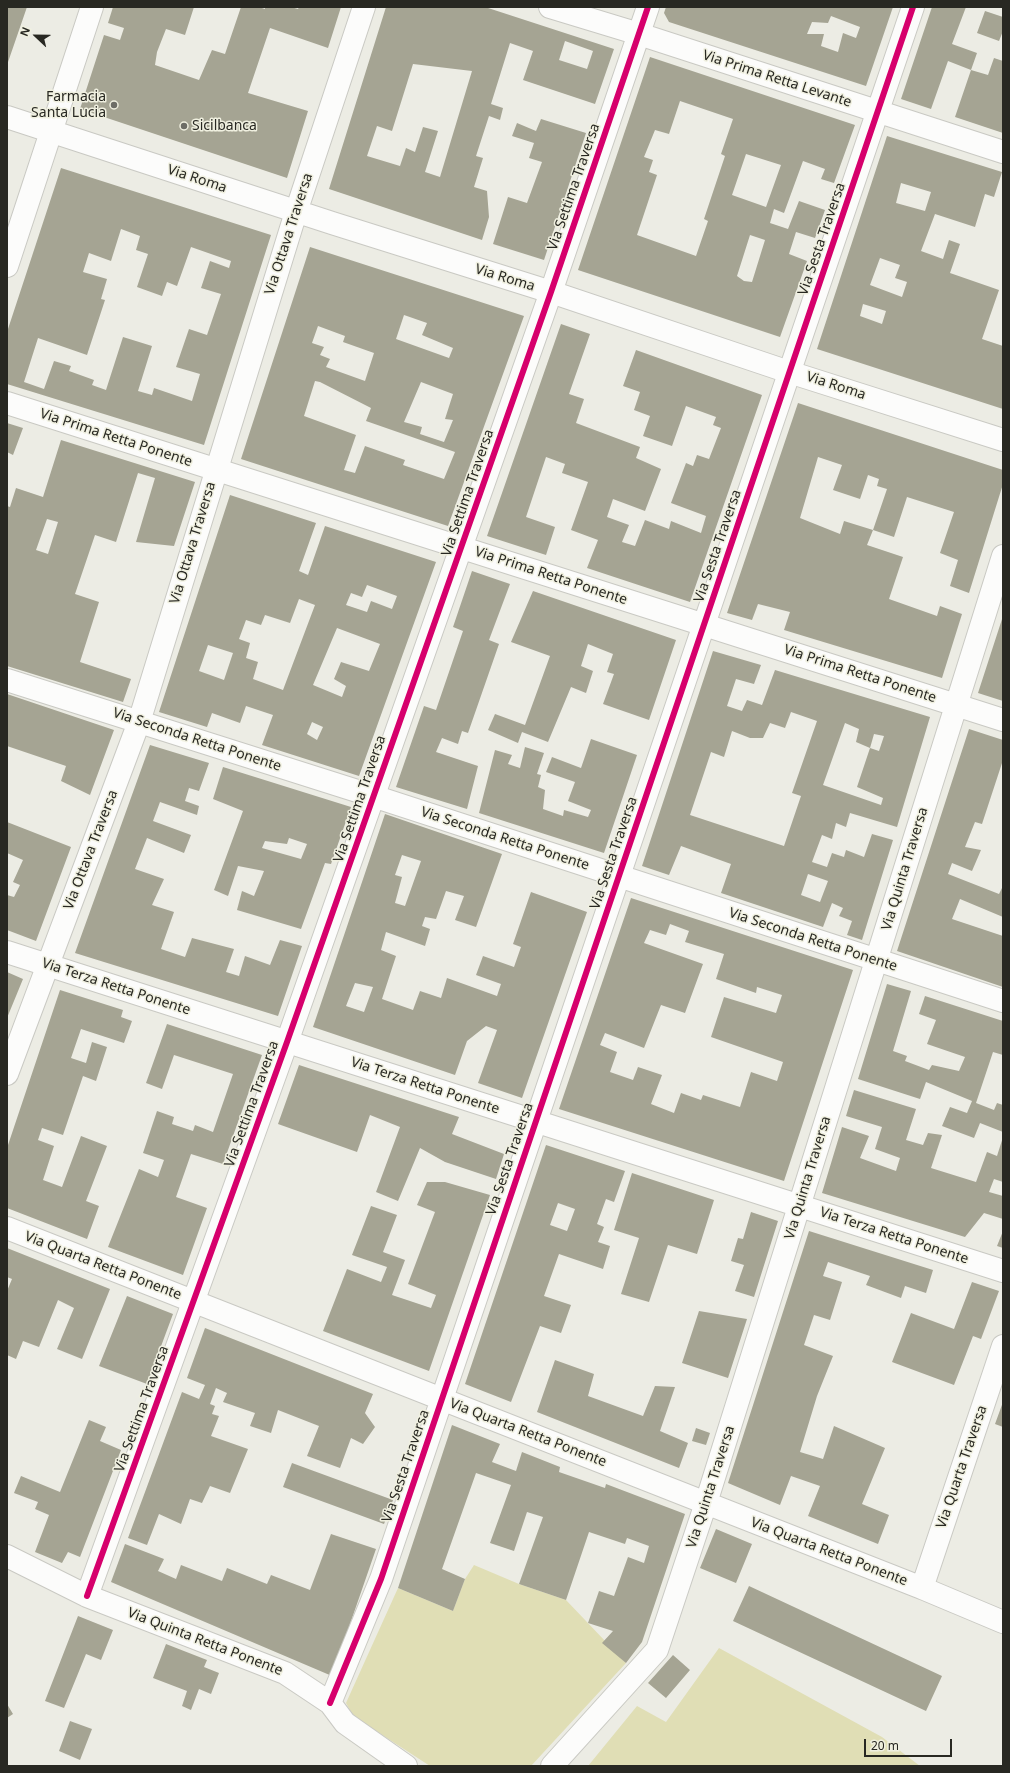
<!DOCTYPE html>
<html>
<head>
<meta charset="utf-8">
<style>
  body { margin:0 }
  #map { position:relative; width:1010px; height:1773px; overflow:hidden; background:#ecece4; font-family:"Noto Sans",sans-serif }
  canvas { display:block }
  .frame { position:absolute; inset:0; border:8px solid #282822; pointer-events:none }
  .north { position:absolute; left:16px; top:16px; width:40px; height:40px; -webkit-text-stroke:3px #f0f0e0; paint-order:stroke; rotate:292deg; font-size:11px; font-weight:700; line-height:16px; text-align:center; color:#282822 }
  .north::after { content:''; display:block; margin:auto; width:14px; height:18px; background:#282822; clip-path:polygon(50% 0,100% 100%,50% 72%,0 100%) }
  .scale { position:absolute; left:864px; top:1739px; width:88px; height:18px; box-sizing:border-box; border:2px solid #282822; border-top:0; padding-left:5px; font-size:12px; line-height:14px; white-space:nowrap; color:#282822; -webkit-text-stroke:3px #f0f0e0; paint-order:stroke }
</style>
</head>
<body>
<div id="map">
<canvas width="1010" height="1773"></canvas>
<div class="frame"></div>
<div class="north">N</div>
<div class="scale">20 m</div>
</div>
<script>
const ctx = document.querySelector('canvas').getContext('2d');
ctx.lineJoin = 'round';
function fillPath(path, color) { ctx.fillStyle = color; ctx.fill(path, 'evenodd'); }
const toPath = rows => new Path2D(rows.map(r => 'M' + r).join(''));
function stroke(path, color, width, dash) { ctx.strokeStyle = color; ctx.lineWidth = width; ctx.lineCap = dash ? 'butt' : 'round'; ctx.setLineDash(dash || []); ctx.stroke(path); }
function label(font, color, halo, rows, align = 'center') {
  ctx.font = font + ' "Noto Sans",sans-serif'; ctx.lineWidth = 3; ctx.setLineDash([]); ctx.textBaseline = 'middle'; ctx.strokeStyle = halo; ctx.fillStyle = color; for (const [text, x, y, turn = 0] of rows) {
    ctx.save(); ctx.translate(x, y); ctx.rotate((+turn || 0) * Math.PI / 180); ctx.textAlign = isNaN(turn) ? turn : align; if (halo) ctx.strokeText(text, 0, 0); ctx.fillText(text, 0, 0); ctx.restore();
  }
}
fillPath(toPath([
  [474,1565,519,1584,566,1600,626,1663,531,1766,430,1766,353,1716,346,1703,398,1588,453,1611,465,1579],
  [719,1648,882,1737,920,1766,588,1766,637,1706,666,1722]
]), '#e0deb5');
fillPath(toPath([
  [7,7,27,7,7,65],
  [113,7,194,7,185,35,166,29,157,52,155,65,199,80,212,50,225,54,241,7,259,7,265,9,265,7,291,7,298,9,299,7,341,7,328,48,270,28,248,93,308,111,287,178,80,109,104,35,120,40,124,28,108,23],
  [386,7,485,7,614,49,595,104,523,80,533,51,510,43,491,104,503,108,500,120,489,116,476,156,483,158,474,187,487,191,489,217,482,240,329,189],
  [565,41,593,51,587,69,559,60],
  [413,64,472,71,440,177,425,172,438,131,423,127,415,152,406,148,400,166,367,156,377,126,392,131],
  [666,7,893,7,866,86,669,22,664,13],
  [831,16,860,27,856,38,843,33,838,52,821,46,824,34,807,34,812,22,828,23],
  [932,7,966,7,952,44,977,53,971,70,948,61,931,109,901,99],
  [985,11,1003,17,1003,31,999,41,977,33],
  [650,57,855,125,834,183,821,179,825,169,803,161,784,213,774,209,770,223,788,229,799,201,825,210,815,238,796,232,789,254,807,261,780,337,578,270],
  [680,101,733,119,721,154,725,156,704,219,708,221,696,256,637,235,657,175,649,172,653,160,644,157,655,130,669,134],
  [746,154,781,165,766,207,732,195],
  [750,235,765,240,752,282,744,281,737,276],
  [994,58,1003,61,1003,133,955,117,971,70,988,75],
  [541,119,586,133,544,260,493,244,508,197,527,203,542,162,529,158,534,143,512,136,517,123,536,131],
  [887,136,1002,172,994,197,985,194,975,227,935,214,921,251,943,259,949,240,960,244,950,273,999,290,982,339,1003,346,1003,409,817,349],
  [901,183,931,192,925,211,896,203],
  [880,258,900,265,895,278,907,282,902,297,870,285],
  [863,304,886,311,882,324,860,316],
  [61,168,271,235,204,445,7,384,7,332],
  [121,229,140,236,136,250,148,254,137,287,162,296,167,282,177,286,191,247,231,261,229,268,210,261,201,288,221,294,207,335,189,329,176,367,200,374,192,401,154,388,152,395,138,391,152,346,123,337,106,390,92,385,94,380,69,371,71,366,54,361,44,389,24,382,38,338,87,355,105,300,101,299,107,279,83,272,89,253,111,261],
  [310,247,524,316,448,526,241,459],
  [404,315,427,323,422,335,453,348,449,358,396,339],
  [318,326,345,336,343,342,374,353,365,381,326,367,330,359,320,355,324,347,312,343],
  [315,381,320,382,371,408,366,421,455,452,444,479,403,465,405,460,365,446,355,473,344,470,356,435,304,416],
  [421,382,453,394,445,419,453,420,444,442,420,434,422,427,404,422],
  [561,324,590,334,569,394,584,399,576,423,640,447,636,458,661,469,645,511,613,499,607,517,629,525,622,542,635,546,645,520,669,529,671,521,701,533,706,516,671,503,686,463,693,466,697,455,709,459,721,428,713,425,716,417,686,406,672,446,643,436,650,416,634,410,640,392,623,386,636,350,762,395,690,602,587,568,598,540,571,530,588,482,562,473,565,464,546,457,526,517,555,527,546,555,487,536],
  [798,403,1003,470,1003,484,969,593,950,586,958,560,940,553,954,512,907,497,894,537,873,530,887,489,877,486,879,479,868,475,860,499,833,490,842,465,818,457,800,518,840,534,844,521,873,530,867,545,903,557,889,599,937,616,940,606,962,614,942,678,784,630,790,612,758,604,752,620,727,613],
  [7,423,23,428,13,455,7,452],
  [61,440,195,482,174,546,136,542,155,478,138,473,116,542,95,535,75,594,99,602,80,662,131,679,123,702,7,666,7,506,10,507,16,488,43,497],
  [47,519,58,522,48,554,36,550],
  [230,495,316,523,299,571,308,575,325,526,436,562,359,776,262,745,273,715,246,706,240,723,212,713,207,727,159,712],
  [367,585,397,596,392,609,371,601,367,612,346,605,351,593,362,597],
  [299,599,315,605,283,690,253,679,258,662,246,658,250,643,239,639,246,620,261,625,265,615,290,623],
  [337,628,380,644,369,671,341,662,334,679,346,686,342,697,313,685],
  [208,645,233,653,224,680,199,671],
  [312,722,323,727,317,740,307,734],
  [472,571,510,584,489,640,499,644,468,733,462,731,458,744,442,738,436,752,478,766,467,809,396,787,424,706,436,710,463,631,453,627],
  [533,591,676,640,649,720,603,704,614,674,607,672,613,654,588,644,581,666,593,671,586,693,571,687,548,742,522,732,518,743,488,730,495,714,525,725,550,656,511,642],
  [1003,616,1003,701,978,693],
  [713,651,761,665,754,684,736,679,727,706,742,711,747,700,762,705,775,670,930,717,897,827,850,813,846,827,836,823,832,839,822,835,812,862,827,867,832,853,844,857,846,850,864,857,872,834,893,840,862,940,847,935,852,921,839,916,843,908,832,903,823,927,721,893,731,864,681,846,669,875,642,866],
  [791,712,817,721,792,793,801,796,784,846,690,815,711,752,724,757,732,731,750,738,763,738,770,723,785,728],
  [845,723,859,729,856,742,870,748,874,734,884,736,879,751,870,748,857,787,883,798,881,805,823,785],
  [808,874,828,881,820,902,801,895],
  [7,694,114,730,90,795,61,781,66,766,7,746],
  [969,729,1003,740,1003,760,982,824,975,822,965,847,981,850,972,871,952,863,948,874,999,894,1003,886,1003,917,960,899,952,919,1003,936,1003,987,897,951],
  [591,739,637,755,604,853,479,813,495,750,512,755,508,764,520,768,525,747,544,753,537,774,541,775,538,787,545,790,543,809,563,816,564,810,588,817,591,810,568,801,575,782,546,772,552,757,581,768],
  [150,745,209,763,199,791,189,788,185,801,199,806,197,815,160,802,153,821,191,835,184,853,147,838,135,869,164,879,152,905,174,912,161,949,185,957,192,938,234,949,226,972,239,976,245,956,270,965,280,940,302,946,278,1016,75,953],
  [223,767,351,807,331,864,325,863,301,929,237,910,242,891,254,896,264,871,238,866,228,896,214,890,243,811,213,799],
  [289,838,307,844,301,859,262,848,265,841,287,844],
  [385,814,502,854,476,927,455,920,464,896,446,891,436,919,425,917,422,926,430,929,425,946,386,932,381,950,396,956,382,999,413,1010,420,991,441,998,447,978,497,996,501,984,476,975,483,956,514,967,521,947,513,944,531,892,587,912,522,1098,478,1083,497,1030,486,1026,467,1041,455,1075,313,1027],
  [402,855,421,861,405,906,395,903,402,877,395,875],
  [355,983,373,987,364,1012,346,1006],
  [7,822,71,847,36,941,7,930,7,895,14,897,20,885,13,882,23,860,7,853],
  [631,898,853,970,784,1181,559,1109],
  [670,924,689,931,685,942,724,954,716,979,756,993,757,987,782,995,776,1013,724,997,711,1037,783,1062,777,1081,751,1072,740,1107,703,1095,701,1100,681,1093,674,1113,651,1104,662,1075,638,1067,633,1080,610,1072,617,1052,600,1045,605,1033,644,1048,661,1005,685,1013,703,964,644,943,650,930,666,935],
  [7,972,23,979,7,1018],
  [887,984,911,991,893,1051,907,1056,905,1061,929,1070,932,1065,959,1071,965,1057,927,1044,936,1020,919,1014,925,996,1003,1021,1003,1055,993,1052,976,1103,994,1110,997,1103,1003,1105,1003,1132,980,1123,974,1138,942,1126,950,1107,967,1113,972,1101,926,1082,920,1099,858,1079],
  [60,990,123,1010,121,1017,132,1021,124,1043,81,1029,71,1058,86,1063,92,1042,107,1047,96,1081,83,1076,63,1135,42,1128,38,1140,54,1146,43,1180,62,1187,81,1136,107,1146,86,1201,99,1206,87,1239,7,1208,7,1148],
  [167,1024,262,1055,223,1164,191,1154,176,1197,207,1208,183,1275,108,1247,139,1169,158,1177,164,1160,143,1153,157,1111,174,1117,172,1124,193,1131,195,1125,213,1132,233,1074,174,1055,162,1089,146,1083],
  [299,1065,459,1117,452,1134,504,1154,496,1179,445,1162,420,1148,398,1201,376,1192,400,1127,370,1115,357,1152,278,1124],
  [854,1090,916,1109,906,1140,923,1145,928,1133,942,1135,931,1168,976,1182,987,1152,997,1156,1003,1137,1003,1182,994,1179,989,1192,1003,1196,1003,1219,984,1213,965,1237,822,1193,842,1127,869,1136,860,1158,896,1171,900,1158,875,1149,882,1127,846,1116],
  [546,1145,625,1171,614,1202,606,1199,597,1224,604,1227,598,1242,610,1246,603,1269,559,1254,544,1296,571,1305,561,1333,540,1326,511,1402,465,1384],
  [558,1203,575,1209,567,1231,550,1225],
  [632,1173,714,1200,697,1254,668,1245,649,1302,621,1294,639,1238,614,1230],
  [427,1182,445,1182,490,1195,429,1371,323,1331,347,1269,381,1282,387,1267,352,1255,371,1206,397,1215,383,1252,405,1260,392,1295,431,1308,436,1295,408,1284,435,1212,417,1205],
  [751,1212,778,1221,754,1297,735,1291,744,1265,731,1261,738,1238,743,1239],
  [809,1231,933,1270,926,1293,905,1286,901,1298,866,1285,870,1276,828,1262,823,1276,842,1282,830,1320,814,1315,804,1345,833,1356,817,1396,800,1452,823,1459,834,1426,885,1448,862,1504,889,1515,878,1544,808,1516,820,1486,791,1476,780,1505,728,1483],
  [1003,1231,1003,1248,997,1246],
  [7,1248,110,1289,82,1359,57,1349,74,1308,58,1300,39,1347,23,1341,16,1359,7,1355,7,1291,12,1279,7,1277],
  [972,1282,999,1291,981,1339,973,1336,954,1385,892,1362,911,1313,954,1329],
  [127,1296,173,1314,147,1384,99,1366],
  [699,1311,747,1319,728,1378,682,1363],
  [205,1328,373,1394,365,1413,375,1427,363,1444,351,1438,340,1468,307,1456,319,1426,278,1410,271,1433,250,1426,255,1413,223,1402,227,1393,216,1388,210,1404,215,1406,212,1414,219,1416,211,1436,248,1449,230,1493,210,1486,202,1503,190,1499,181,1524,159,1514,147,1545,128,1538,182,1392,199,1399,205,1385,187,1378],
  [555,1360,594,1374,588,1396,643,1416,655,1386,675,1387,660,1431,688,1443,679,1468,537,1412],
  [1003,1402,1003,1427,995,1424],
  [89,1420,106,1427,100,1441,121,1450,80,1557,68,1552,62,1563,35,1552,49,1515,35,1509,38,1502,14,1493,21,1476,60,1492],
  [452,1425,500,1444,492,1462,516,1471,522,1452,560,1467,559,1472,605,1488,606,1484,685,1514,642,1642,626,1663,602,1643,613,1631,588,1623,599,1591,614,1596,628,1557,644,1563,649,1546,627,1538,625,1544,589,1532,566,1600,519,1584,543,1517,527,1512,514,1551,490,1543,511,1485,476,1473,442,1569,465,1579,453,1611,398,1588],
  [696,1428,710,1433,706,1445,692,1441],
  [292,1463,393,1500,384,1524,283,1487],
  [716,1529,752,1544,736,1583,700,1568],
  [331,1534,376,1549,332,1676,111,1582,125,1544,164,1559,158,1571,176,1579,181,1565,222,1581,227,1568,267,1584,271,1575,310,1590],
  [749,1586,942,1676,926,1711,733,1621],
  [78,1616,113,1630,101,1660,86,1654,64,1708,45,1701],
  [166,1644,207,1660,204,1667,219,1673,211,1694,199,1689,191,1710,182,1706,187,1691,153,1678],
  [673,1655,690,1670,666,1698,648,1683],
  [7,1704,13,1714,7,1718],
  [70,1721,92,1729,80,1760,59,1751]
]), '#a5a493');
const minor = toPath([
  [550,7,639,34,1003,152],
  [7,266,92,7],
  [7,403,1003,720],
  [7,680,373,796,1003,1001],
  [7,952,1003,1271],
  [7,1228,922,1588,1003,1622],
  [7,1556,87,1596,285,1673,330,1703,345,1723,406,1766],
  [922,1588,1003,1346],
  [87,1596,287,1042,551,292,648,7],
  [330,1703,381,1579,913,7],
  [552,1766,657,1650,706,1503,1003,556]
]);
const tertiary = toPath([
  [7,117,332,223,551,292,789,372,1003,440],
  [7,1074,139,722,296,212,364,7]
]);
stroke(minor, '#c9c9c3', 24);
stroke(tertiary, '#c9c9c3', 24);
stroke(minor, '#fcfcfb', 22);
stroke(tertiary, '#fcfcfb', 22);
stroke(toPath([
  [87,1596,287,1042,551,292,648,7],
  [330,1703,381,1579,913,7]
]), '#d6006c', 6);
for (const [x, y, r, color] of [
  [114,105,4,"#6d6d66"],
  [184,126,4,"#6d6d66"]
]) { const dot = new Path2D(); dot.arc(x, y, r, 0, 2 * Math.PI); ctx.fillStyle = color; ctx.fill(dot); stroke(dot, '#f0f0e0', 1.5); }
label('14px', '#282822', '#f0f0e0', [
  ["Via Prima Retta Levante",777,79,18],
  ["Via Roma",197,179,18],
  ["Via Settima Traversa",574,187,-71],
  ["Via Ottava Traversa",289,234,-72],
  ["Via Sesta Traversa",822,239,-71],
  ["Via Roma",505,278,17],
  ["Via Roma",836,386,18],
  ["Via Prima Retta Ponente",116,438,18],
  ["Via Settima Traversa",468,493,-71],
  ["Via Ottava Traversa",193,543,-73],
  ["Via Sesta Traversa",718,546,-71],
  ["Via Prima Retta Ponente",551,576,18],
  ["Via Prima Retta Ponente",860,674,18],
  ["Via Seconda Retta Ponente",197,740,18],
  ["Via Settima Traversa",360,799,-71],
  ["Via Seconda Retta Ponente",505,839,18],
  ["Via Ottava Traversa",91,850,-69],
  ["Via Sesta Traversa",614,853,-71],
  ["Via Quinta Traversa",905,869,-73],
  ["Via Seconda Retta Ponente",813,940,18],
  ["Via Terza Retta Ponente",116,987,18],
  ["Via Terza Retta Ponente",425,1086,18],
  ["Via Settima Traversa",252,1104,-70],
  ["Via Sesta Traversa",510,1159,-71],
  ["Via Quinta Traversa",808,1178,-73],
  ["Via Terza Retta Ponente",894,1236,18],
  ["Via Quarta Retta Ponente",103,1266,21],
  ["Via Settima Traversa",142,1409,-70],
  ["Via Quarta Retta Ponente",528,1433,21],
  ["Via Sesta Traversa",406,1466,-71],
  ["Via Quarta Traversa",962,1467,-71],
  ["Via Quinta Traversa",711,1487,-72],
  ["Via Quarta Retta Ponente",829,1552,21],
  ["Via Quinta Retta Ponente",205,1642,21]
]);
label('14px', '#282822', '#f0f0e0', [
  ["Farmacia",106,97],
  ["Santa Lucia",106,113],
  ["Sicilbanca",192,126,"left"]
], 'right');
</script>
</body>
</html>
